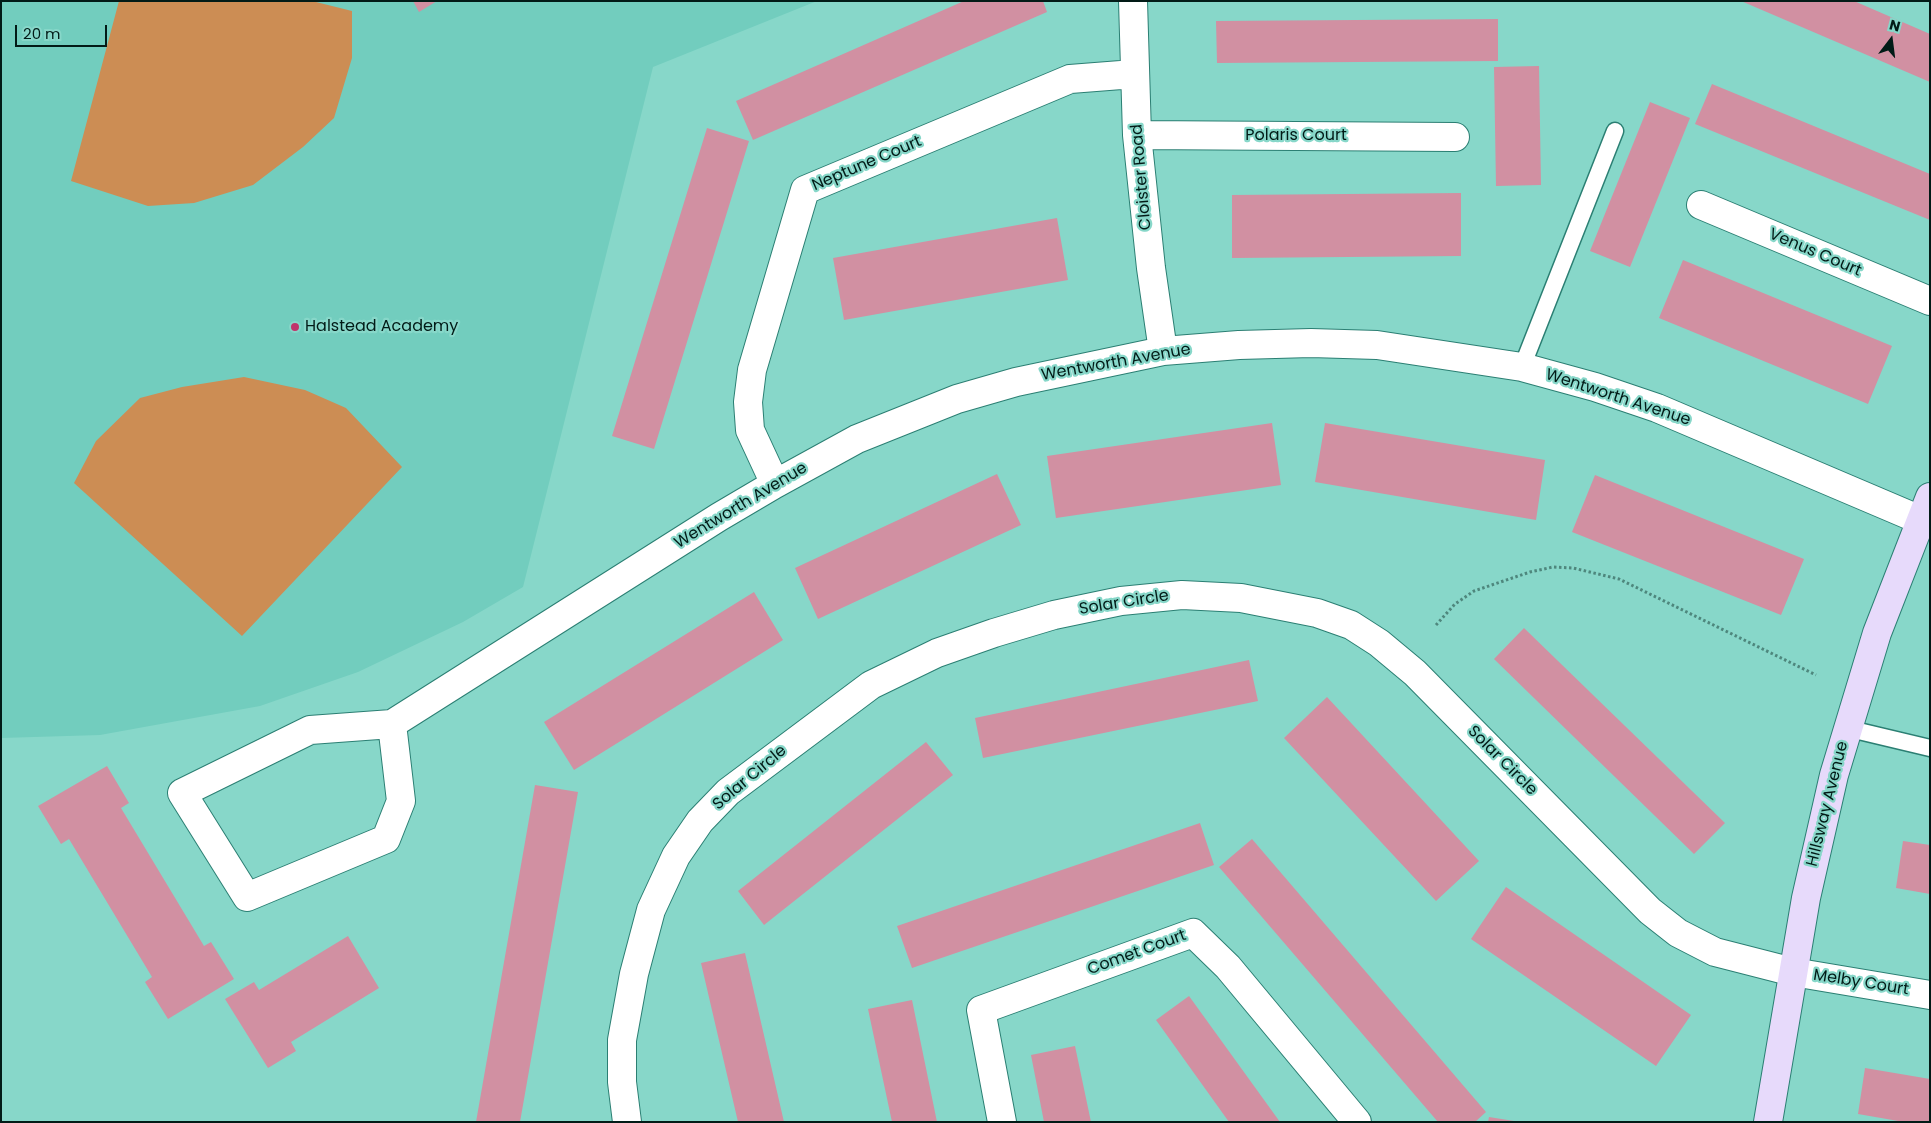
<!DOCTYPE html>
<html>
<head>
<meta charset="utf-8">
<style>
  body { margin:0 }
  #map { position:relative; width:1931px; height:1123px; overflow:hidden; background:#87d7c9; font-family:Poppins,sans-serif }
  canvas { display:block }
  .frame { position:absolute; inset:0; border:2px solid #021b17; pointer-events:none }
  .north { position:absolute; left:1866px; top:15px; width:50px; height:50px; -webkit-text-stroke:4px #87d7c9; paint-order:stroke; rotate:15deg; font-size:14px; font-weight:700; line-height:20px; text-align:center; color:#021b17 }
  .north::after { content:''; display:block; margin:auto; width:18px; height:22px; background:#021b17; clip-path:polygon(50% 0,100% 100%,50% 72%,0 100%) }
  .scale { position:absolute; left:15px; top:25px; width:92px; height:22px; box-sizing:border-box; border:2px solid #021b17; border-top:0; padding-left:6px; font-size:15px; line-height:18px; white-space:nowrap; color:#021b17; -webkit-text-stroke:4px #87d7c9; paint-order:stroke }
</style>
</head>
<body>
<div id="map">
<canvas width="1931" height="1123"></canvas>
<div class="frame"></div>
<div class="north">N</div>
<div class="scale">20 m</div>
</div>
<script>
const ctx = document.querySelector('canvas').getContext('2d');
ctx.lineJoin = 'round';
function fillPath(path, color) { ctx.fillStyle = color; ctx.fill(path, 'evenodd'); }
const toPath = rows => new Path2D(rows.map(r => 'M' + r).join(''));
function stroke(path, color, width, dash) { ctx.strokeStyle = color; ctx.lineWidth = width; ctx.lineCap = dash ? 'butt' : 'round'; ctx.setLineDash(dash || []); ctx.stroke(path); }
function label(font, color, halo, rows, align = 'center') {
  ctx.font = font + ' Poppins,sans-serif'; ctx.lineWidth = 4.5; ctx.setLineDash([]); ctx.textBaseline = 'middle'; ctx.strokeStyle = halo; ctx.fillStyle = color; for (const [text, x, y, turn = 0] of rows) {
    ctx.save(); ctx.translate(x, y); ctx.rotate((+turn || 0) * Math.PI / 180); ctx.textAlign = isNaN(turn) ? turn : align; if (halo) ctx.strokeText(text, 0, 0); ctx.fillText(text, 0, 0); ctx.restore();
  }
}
fillPath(toPath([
  [1,1,817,1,653,67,523,587,463,622,358,672,260,706,100,735,1,738]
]), '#72cdbe');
fillPath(toPath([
  [119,1,312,1,352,11,352,58,334,118,303,147,253,185,194,203,148,206,71,181],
  [244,377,305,390,346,408,402,467,242,636,74,483,96,441,140,398,182,387]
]), '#cc8d54');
fillPath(toPath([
  [413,1,437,1,419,12],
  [964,1,1043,1,1047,12,753,140,736,101],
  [1741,1,1854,1,1930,34,1930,82],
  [1498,19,1498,61,1217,63,1216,21],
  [1539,66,1541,185,1496,186,1494,67],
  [1712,84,1930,174,1930,220,1695,124],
  [1650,102,1690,118,1630,267,1590,251],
  [707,128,749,141,654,449,612,436],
  [1461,193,1461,256,1232,258,1232,195],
  [1057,218,1068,280,844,320,833,258],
  [1683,260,1892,346,1868,404,1659,318],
  [1272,423,1281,485,1056,518,1047,456],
  [1325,423,1545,460,1536,520,1315,482],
  [997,474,1021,525,818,619,795,568],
  [1595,475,1804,559,1781,615,1572,532],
  [754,592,783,640,574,770,544,722],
  [1524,628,1725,823,1694,854,1494,659],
  [1249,660,1258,701,983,758,975,718],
  [1327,697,1479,861,1436,901,1284,738],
  [926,742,953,775,764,925,738,891],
  [107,766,129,803,121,808,204,946,211,942,234,979,168,1019,145,982,152,977,69,839,61,844,38,806],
  [535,785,578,792,520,1122,476,1122],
  [1200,823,1214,865,912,968,897,926],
  [1252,839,1486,1112,1475,1122,1438,1122,1219,867],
  [1903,841,1930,845,1930,894,1896,888],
  [1506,887,1691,1015,1656,1066,1471,939],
  [348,936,379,988,291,1042,296,1051,268,1068,225,999,254,982,259,990],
  [745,953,784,1122,738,1122,701,963],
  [1189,996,1280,1122,1229,1122,1156,1020],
  [912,1000,937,1122,892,1122,868,1009],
  [1075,1046,1091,1122,1044,1122,1031,1055],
  [1865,1068,1930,1079,1930,1122,1904,1122,1858,1114],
  [1489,1117,1514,1121,1514,1122,1488,1122]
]), '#d190a2');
const lane = toPath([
  [1522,367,1615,131],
  [1846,728,1930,748]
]);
const street = toPath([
  [1133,1,1137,135,1151,268,1163,351],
  [1137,135,1455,137],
  [1701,205,1930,301],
  [775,484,750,430,748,402,752,370,805,190,1070,79,1134,74],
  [392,724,401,801,386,839,247,897,182,793,310,730,392,724,719,517,775,484,857,439,957,399,1016,382,1163,351,1239,345,1311,343,1377,345,1522,367,1595,387,1657,408,1930,524],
  [627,1122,622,1082,622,1040,634,974,651,910,676,856,700,821,728,792,871,685,937,653,994,633,1054,615,1121,601,1182,595,1241,598,1317,613,1351,625,1379,643,1415,673,1650,911,1678,933,1715,952,1793,972,1930,995],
  [1002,1122,981,1010,1193,933,1228,967,1357,1122]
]);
const secondary = toPath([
  [1768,1122,1806,898,1834,775,1877,633,1930,497]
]);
stroke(lane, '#2b7f73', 19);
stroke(street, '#2b7f73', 30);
stroke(secondary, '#2b7f73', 30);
stroke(toPath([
  [1436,625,1455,604,1474,591,1530,572,1553,567,1573,568,1619,579,1816,675]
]), '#4e877d', 3, [2.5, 2.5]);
stroke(lane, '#fff', 16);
stroke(street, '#fff', 28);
stroke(secondary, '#e7dafb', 28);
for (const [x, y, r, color] of [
  [295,327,5,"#c0346b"]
]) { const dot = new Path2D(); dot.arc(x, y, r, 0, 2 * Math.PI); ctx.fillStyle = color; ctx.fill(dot); stroke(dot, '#87d7c9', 2); }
label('16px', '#021b17', '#87d7c9', [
  ["Polaris Court",1296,136],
  ["Neptune Court",867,164,-23],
  ["Cloister Road",1142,177,-95],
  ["Venus Court",1815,253,23],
  ["Wentworth Avenue",1116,363,-10],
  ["Wentworth Avenue",1618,398,18],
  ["Wentworth Avenue",741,506,-31],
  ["Solar Circle",1124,603,-9],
  ["Solar Circle",1502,761,45],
  ["Solar Circle",750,778,-40],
  ["Hillsway Avenue",1828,804,-76],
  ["Comet Court",1137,953,-20],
  ["Melby Court",1861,983,9]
]);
label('16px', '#021b17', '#87d7c9', [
  ["Halstead Academy",305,327]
], 'left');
</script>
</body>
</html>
